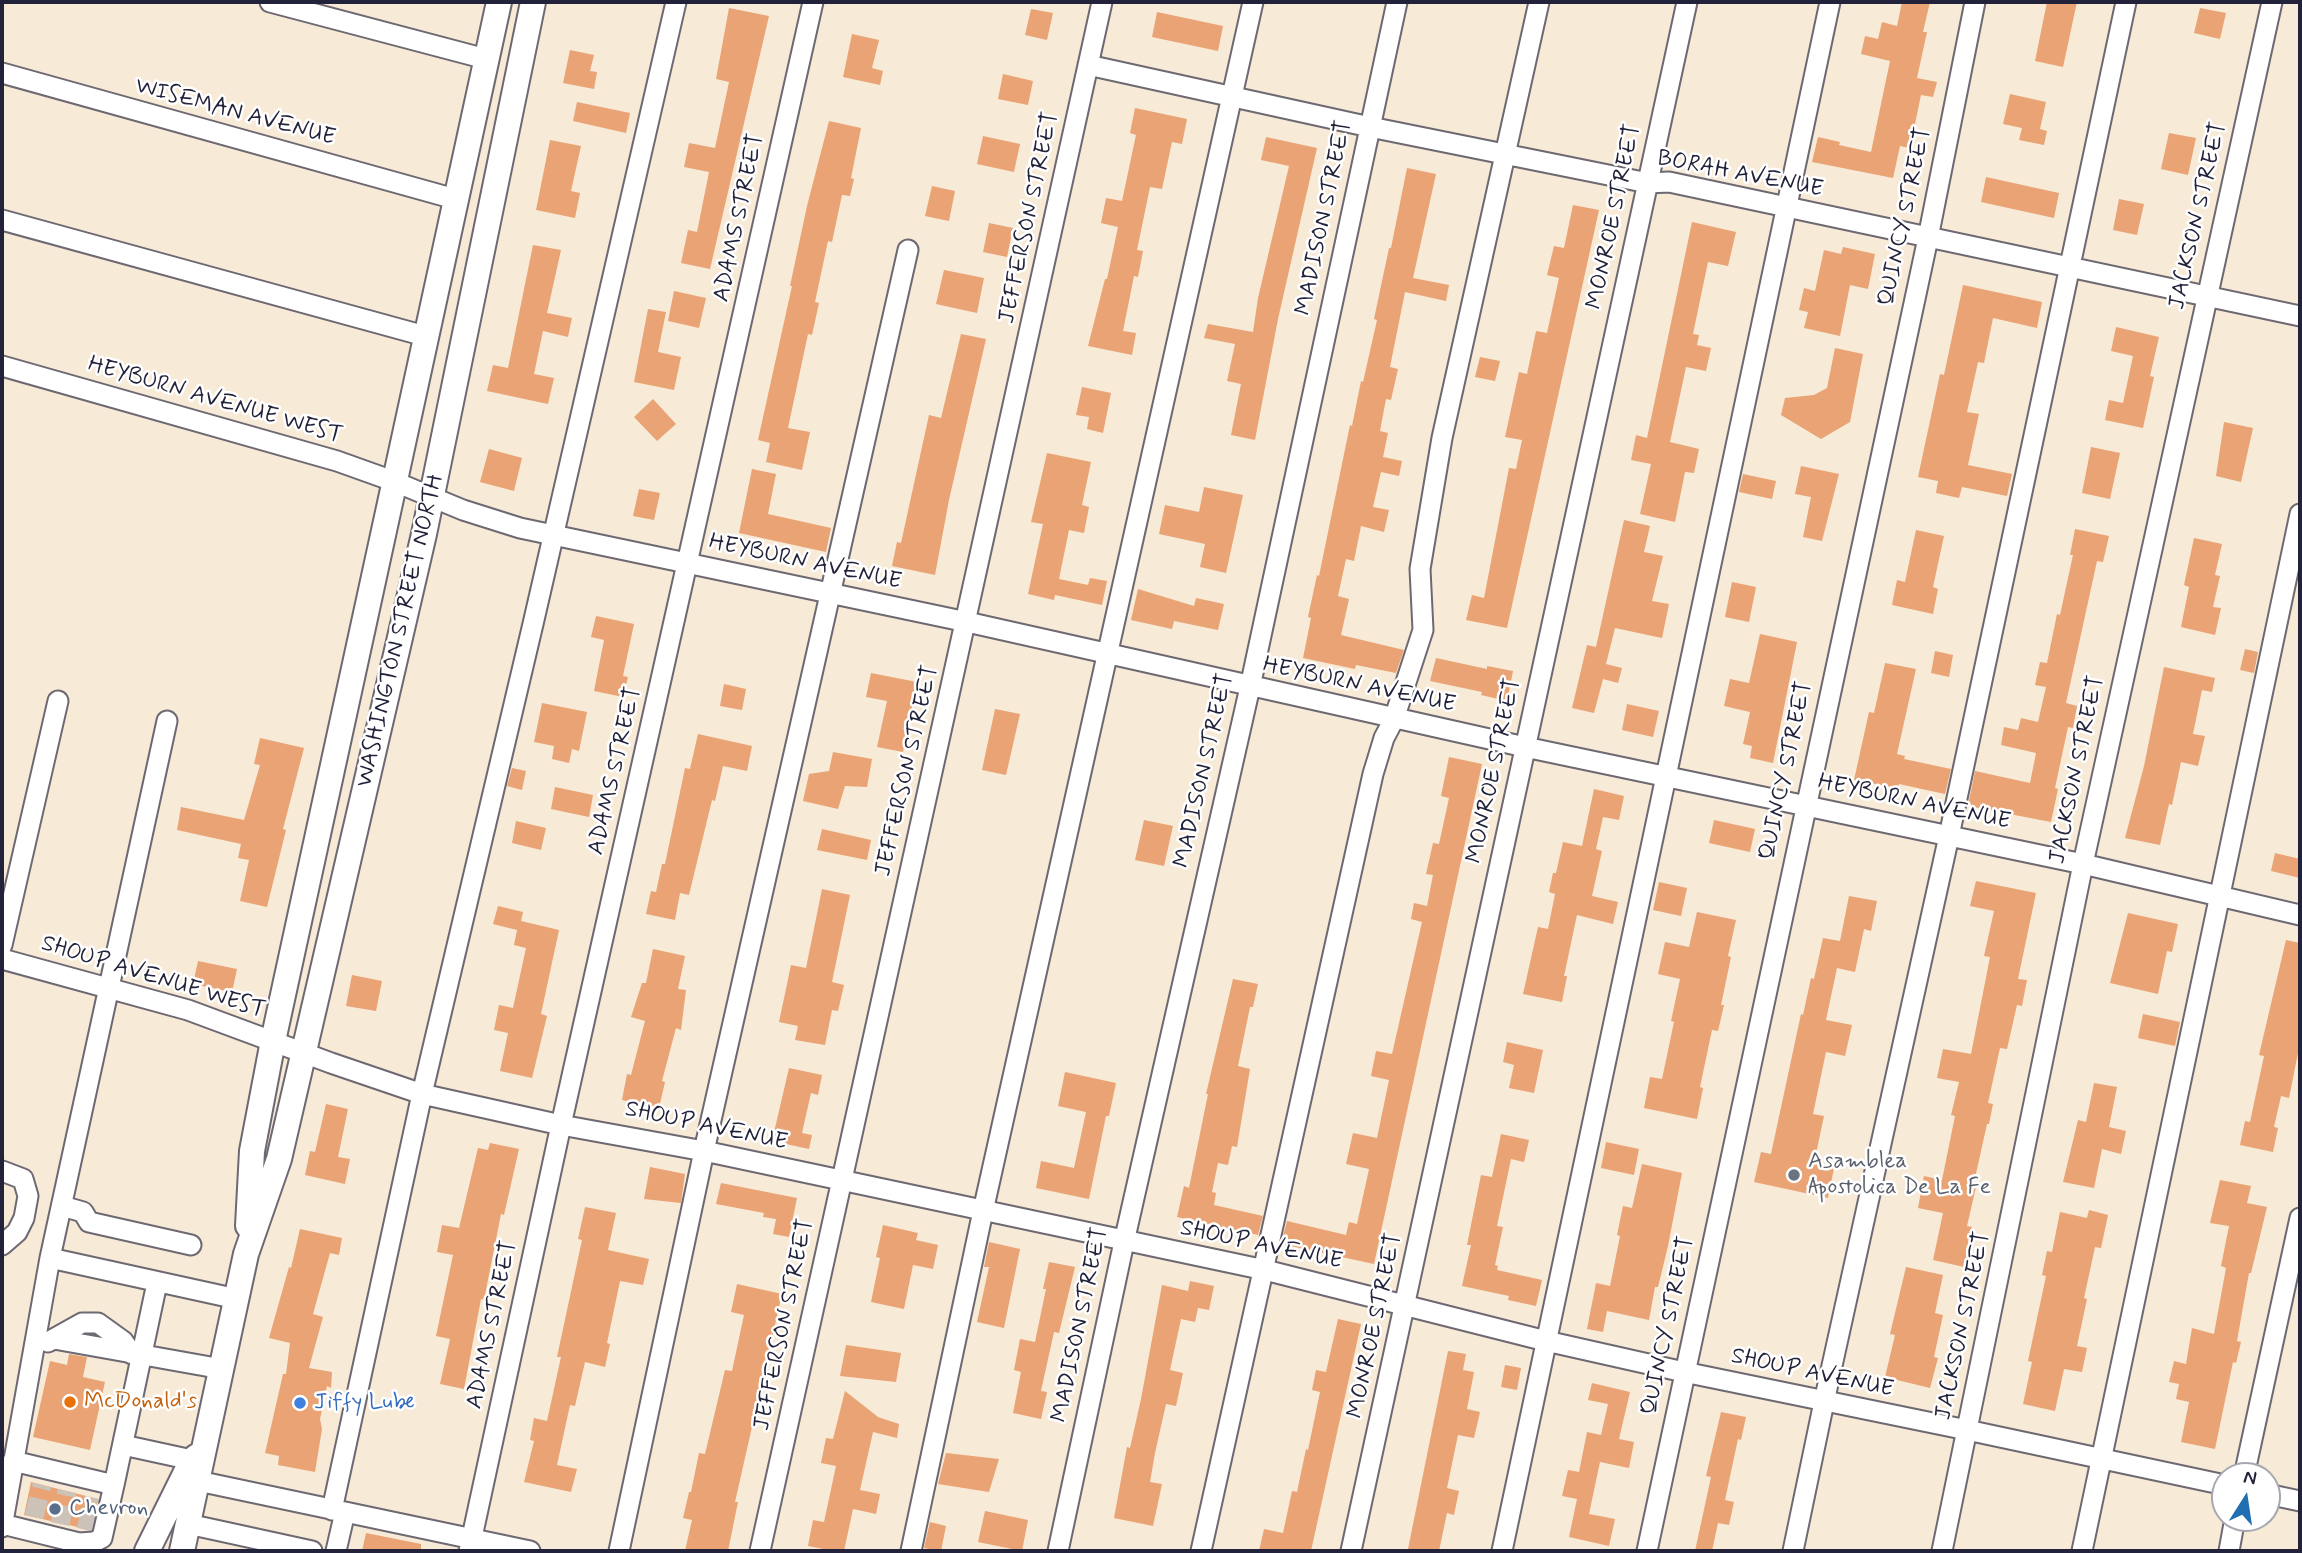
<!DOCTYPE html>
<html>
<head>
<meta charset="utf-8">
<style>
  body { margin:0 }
  #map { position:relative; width:2302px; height:1553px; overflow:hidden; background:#f7ead7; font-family:Mynerve,sans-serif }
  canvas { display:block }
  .frame { position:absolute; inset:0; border:4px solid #22223b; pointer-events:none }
  .north { position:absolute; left:2211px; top:1462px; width:70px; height:70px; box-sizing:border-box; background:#fff; border:2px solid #a7a7b1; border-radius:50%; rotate:12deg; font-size:19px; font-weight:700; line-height:28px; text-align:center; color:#22223b }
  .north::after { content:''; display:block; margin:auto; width:24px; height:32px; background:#1f6fb2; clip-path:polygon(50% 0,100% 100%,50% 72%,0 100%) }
</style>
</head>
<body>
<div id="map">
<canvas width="2302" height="1553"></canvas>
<div class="frame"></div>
<div class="north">N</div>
</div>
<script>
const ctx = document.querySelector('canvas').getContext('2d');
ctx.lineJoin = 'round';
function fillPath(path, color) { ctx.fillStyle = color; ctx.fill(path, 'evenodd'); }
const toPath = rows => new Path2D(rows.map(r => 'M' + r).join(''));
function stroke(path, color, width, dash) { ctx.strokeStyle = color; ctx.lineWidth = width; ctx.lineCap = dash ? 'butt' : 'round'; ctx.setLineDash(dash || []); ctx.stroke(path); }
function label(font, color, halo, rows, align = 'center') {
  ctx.font = font + ' Mynerve,sans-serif'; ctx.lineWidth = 5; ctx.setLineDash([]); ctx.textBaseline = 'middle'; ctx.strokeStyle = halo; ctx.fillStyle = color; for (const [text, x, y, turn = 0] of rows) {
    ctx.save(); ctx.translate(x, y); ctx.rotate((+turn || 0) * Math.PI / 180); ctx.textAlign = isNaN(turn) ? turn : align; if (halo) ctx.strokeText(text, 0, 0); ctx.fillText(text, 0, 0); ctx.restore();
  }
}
fillPath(toPath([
  [1902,2,1930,2,1923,32,1927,32,1917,78,1937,82,1933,97,1921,95,1910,148,1900,146,1893,178,1812,162,1818,137,1840,142,1839,145,1871,152,1890,61,1861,54,1865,36,1878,39,1882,22,1897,26],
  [2047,2,2077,2,2063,67,2035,61],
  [729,8,769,16,710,269,681,263,688,230,697,232,709,172,684,167,689,143,715,148,729,82,716,79],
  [2200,8,2226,13,2220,39,2194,33],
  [1031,9,1053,13,1047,40,1025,35],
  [1157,12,1223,26,1218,51,1152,37],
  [852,34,879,40,872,68,883,71,880,85,843,77],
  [570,50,594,55,590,71,597,72,594,89,563,83],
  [1003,74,1033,81,1028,105,998,99],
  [2010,94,2046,102,2040,129,2047,131,2044,145,2019,140,2022,128,2003,124],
  [577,102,630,113,626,133,573,121],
  [1135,108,1187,119,1182,144,1172,142,1162,189,1150,187,1137,250,1143,251,1138,277,1134,276,1123,331,1136,333,1132,355,1088,346,1105,279,1107,279,1118,227,1101,223,1106,198,1122,201,1136,135,1130,133],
  [829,121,861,128,851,178,854,179,850,196,842,195,832,242,828,241,815,302,819,303,812,335,808,334,788,428,810,432,802,470,766,462,770,443,758,440,792,286,790,286,807,206],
  [2169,133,2196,138,2188,175,2161,169],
  [983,136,1020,144,1014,172,977,164],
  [1266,137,1317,148,1278,319,1255,440,1231,435,1241,384,1227,381,1235,344,1204,338,1208,324,1253,332,1258,298,1289,166,1261,160],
  [550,140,581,146,571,191,580,193,575,218,536,210],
  [1407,168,1436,174,1413,278,1449,285,1446,301,1405,292,1390,367,1398,369,1391,400,1386,399,1380,431,1388,433,1383,457,1402,461,1399,476,1381,472,1373,507,1389,510,1384,532,1361,526,1354,561,1346,559,1338,596,1349,599,1341,635,1404,650,1396,673,1356,665,1355,669,1303,658,1311,618,1308,617,1317,575,1319,576,1350,425,1352,426,1361,381,1363,382,1377,320,1374,319,1389,248,1391,248],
  [1986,177,2059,193,2054,218,1981,202],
  [932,186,955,191,949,221,925,216],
  [2119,199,2144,204,2137,235,2113,230],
  [1573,205,1599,210,1507,628,1466,620,1472,595,1484,598,1509,468,1516,469,1522,440,1505,437,1519,372,1527,374,1536,331,1547,333,1559,278,1547,275,1554,246,1564,248],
  [1692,222,1736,232,1728,266,1708,262,1693,334,1699,335,1697,345,1711,348,1706,371,1686,367,1670,442,1699,449,1694,473,1685,472,1675,522,1640,514,1651,464,1631,460,1636,435,1647,438],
  [989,223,1013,228,1007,257,983,252],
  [533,245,561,250,547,313,572,318,568,337,543,331,534,374,554,378,548,404,487,391,493,365,508,368],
  [1843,247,1875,254,1868,289,1850,285,1840,336,1804,328,1808,312,1799,310,1804,288,1815,291,1824,250,1841,254],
  [944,270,984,278,977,313,936,304],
  [1963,285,2042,302,2037,328,1993,318,1984,363,1978,362,1967,412,1979,414,1968,465,2012,474,2007,496,1962,487,1959,498,1936,493,1938,481,1918,477,1940,374,1944,375],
  [674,291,706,298,699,328,668,321],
  [648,309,666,312,658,352,681,357,674,390,634,382],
  [2116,327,2159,337,2150,376,2154,377,2143,428,2105,420,2109,400,2123,403,2133,356,2111,351],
  [961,334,986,339,949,500,935,575,892,566,897,542,901,543,929,415,941,418],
  [1835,348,1863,354,1850,422,1821,439,1781,415,1785,398,1814,395,1827,388],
  [1480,357,1500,361,1495,381,1475,377],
  [1082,387,1111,393,1103,433,1087,429,1089,417,1076,415],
  [653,399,676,424,657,441,634,417],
  [2224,422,2253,428,2241,482,2216,476],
  [2091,447,2120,453,2110,499,2082,493],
  [489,449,522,458,514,491,480,482],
  [1047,453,1091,462,1082,505,1089,507,1084,533,1069,530,1059,579,1088,585,1090,578,1107,581,1102,605,1055,595,1054,600,1028,594,1043,524,1031,522],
  [1801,466,1839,474,1822,541,1803,537,1811,497,1795,494],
  [752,469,776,474,768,514,831,528,826,552,739,533],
  [1743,474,1776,481,1772,499,1739,492],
  [1204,487,1243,495,1226,573,1200,567,1205,544,1159,534,1165,505,1199,512],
  [639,489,660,493,654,520,633,516],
  [1624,520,1650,526,1644,552,1663,556,1652,601,1669,604,1662,638,1615,628,1606,664,1622,668,1618,683,1603,679,1594,713,1572,708,1587,645,1596,647],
  [2075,529,2109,536,2103,562,2097,561,2066,703,2077,706,2073,728,2068,727,2055,788,2058,789,2051,822,1968,806,1975,771,2030,783,2036,753,2001,745,2004,727,2018,730,2021,718,2038,722,2046,687,2035,685,2040,662,2047,663,2057,614,2060,615,2073,555,2070,555],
  [1916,530,1944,536,1933,587,1938,589,1933,614,1892,605,1897,580,1905,582],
  [2194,538,2222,544,2215,575,2220,576,2213,607,2221,608,2215,635,2181,627,2189,587,2184,585],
  [1732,582,1756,587,1749,622,1725,617],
  [1138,589,1194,606,1196,598,1224,604,1218,630,1174,621,1172,629,1131,620],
  [596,616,634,624,623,676,628,677,623,697,594,691,604,640,591,637],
  [1760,634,1797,642,1773,763,1750,758,1752,746,1743,744,1750,712,1724,706,1730,679,1749,683],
  [2245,649,2258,652,2254,673,2240,670],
  [1935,651,1953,655,1949,677,1931,673],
  [1436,658,1487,669,1487,666,1513,671,1507,701,1481,695,1482,692,1430,681],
  [1885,663,1916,669,1897,754,1905,756,1904,759,1951,769,1945,794,1899,784,1898,788,1854,780,1869,712,1874,713],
  [2164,667,2215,678,2212,692,2202,690,2193,734,2205,736,2198,766,2181,762,2172,805,2169,804,2160,845,2125,838,2144,766],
  [871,673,917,682,903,752,877,747,887,701,866,697],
  [724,684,746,689,742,710,720,706],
  [542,703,587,712,579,751,572,749,569,763,552,759,554,746,534,742],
  [1627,704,1659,711,1653,737,1622,730],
  [995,709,1020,714,1006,775,982,770],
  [698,734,752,746,747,771,723,766,715,801,712,800,689,895,680,893,675,920,646,914,651,891,656,892,662,864,665,864,685,768,690,769],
  [260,738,304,748,283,829,286,830,267,907,240,901,249,860,238,858,241,844,177,830,181,807,244,820,260,765,254,764],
  [833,752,872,759,867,787,845,786,838,809,803,801,809,774,829,771],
  [1449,757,1482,764,1374,1264,1281,1244,1287,1221,1346,1235,1349,1222,1357,1224,1369,1169,1346,1164,1353,1133,1377,1138,1389,1080,1371,1076,1376,1051,1392,1054,1422,922,1411,919,1414,903,1427,906,1433,875,1426,874,1433,843,1439,844,1449,798,1441,796],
  [512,768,526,771,522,790,507,786],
  [555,787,593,795,589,817,551,809],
  [1594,789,1624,796,1619,820,1603,817,1596,849,1602,851,1592,896,1618,902,1613,924,1577,915,1564,976,1567,976,1562,1002,1523,994,1538,927,1548,929,1555,894,1549,892,1553,873,1556,873,1563,842,1582,846],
  [1144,820,1173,826,1164,866,1135,860],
  [1714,820,1755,829,1750,852,1709,843],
  [516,821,546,828,541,850,512,843],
  [822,829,871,840,867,860,817,850],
  [2275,853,2300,859,2300,878,2271,871],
  [1976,881,2036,893,2018,979,2027,980,2022,1006,2017,1005,2007,1049,2000,1048,1988,1103,1993,1104,1989,1124,1987,1124,1973,1187,1976,1187,1967,1226,1972,1227,1964,1267,1933,1260,1943,1213,1918,1208,1924,1176,1942,1180,1955,1116,1951,1115,1959,1082,1937,1078,1943,1049,1971,1054,1990,957,1984,956,1994,911,1970,906],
  [1659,882,1687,888,1681,916,1653,910],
  [822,889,850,895,832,982,844,985,838,1011,832,1010,825,1045,795,1040,798,1026,779,1022,791,965,806,968],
  [1849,896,1877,901,1871,931,1864,929,1855,972,1837,968,1826,1020,1852,1025,1845,1056,1826,1052,1813,1114,1824,1116,1814,1163,1834,1168,1828,1198,1754,1182,1761,1152,1771,1154,1801,1014,1803,1015,1811,978,1814,979,1823,938,1840,941],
  [498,906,523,912,521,921,559,930,541,1014,547,1016,532,1078,500,1071,508,1033,494,1030,499,1005,513,1008,526,948,514,945,517,930,493,924],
  [1697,912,1736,920,1728,956,1731,957,1721,1005,1724,1005,1718,1031,1712,1030,1700,1087,1703,1088,1697,1119,1644,1108,1650,1077,1662,1079,1674,1022,1671,1021,1680,979,1658,974,1665,942,1689,947],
  [2128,913,2178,924,2172,952,2167,951,2158,994,2110,983],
  [2286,940,2300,943,2300,1043,2289,1098,2281,1096,2274,1127,2278,1128,2273,1152,2240,1145,2245,1121,2250,1122,2264,1056,2259,1055],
  [653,949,685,956,678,989,686,990,681,1030,676,1028,662,1081,665,1082,659,1108,622,1100,627,1074,631,1075,645,1021,631,1017,642,983,646,983],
  [198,961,237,969,232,992,193,984],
  [352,975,382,981,376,1011,346,1006],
  [1233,979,1258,984,1253,1007,1250,1007,1238,1066,1250,1069,1237,1147,1232,1146,1228,1165,1218,1163,1212,1192,1216,1193,1214,1205,1263,1216,1258,1235,1177,1217,1184,1186,1189,1188,1208,1094,1206,1094],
  [2143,1014,2180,1022,2175,1046,2138,1038],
  [1507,1042,1543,1050,1534,1093,1509,1088,1514,1065,1503,1062],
  [789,1068,822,1075,818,1095,811,1093,802,1133,812,1135,809,1149,772,1141],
  [1065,1072,1116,1083,1109,1116,1106,1116,1089,1199,1036,1188,1041,1161,1074,1168,1086,1112,1058,1106],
  [2094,1083,2117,1087,2109,1127,2126,1131,2121,1154,2102,1149,2094,1188,2063,1182,2078,1120,2086,1122],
  [326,1104,348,1109,338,1157,350,1159,345,1184,305,1175,310,1151,315,1152],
  [1501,1134,1529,1140,1524,1162,1511,1159,1497,1226,1503,1227,1495,1265,1498,1266,1497,1270,1542,1280,1536,1306,1508,1300,1509,1296,1462,1286,1471,1245,1467,1245,1481,1175,1492,1177],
  [1606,1142,1639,1149,1634,1175,1601,1168],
  [490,1143,519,1149,504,1215,501,1214,484,1300,481,1299,464,1389,440,1384,450,1339,436,1336,453,1255,437,1252,442,1225,459,1228,478,1148,488,1150],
  [1642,1164,1682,1173,1668,1246,1658,1287,1655,1287,1649,1320,1607,1311,1603,1332,1587,1329,1596,1283,1610,1286,1620,1236,1617,1235,1623,1206,1632,1208],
  [650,1167,685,1174,681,1203,644,1199],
  [2220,1180,2251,1186,2247,1203,2267,1207,2251,1273,2249,1273,2237,1341,2241,1342,2236,1363,2233,1362,2215,1449,2181,1442,2189,1402,2176,1399,2179,1384,2169,1382,2174,1361,2186,1364,2192,1328,2214,1334,2226,1268,2221,1266,2229,1226,2210,1223],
  [721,1183,797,1198,789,1237,773,1234,776,1219,763,1217,764,1213,716,1204],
  [585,1207,616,1213,608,1250,649,1259,643,1285,620,1281,607,1343,610,1344,605,1367,585,1362,575,1406,570,1405,557,1465,577,1469,571,1492,524,1482,534,1441,530,1440,534,1418,547,1421,561,1357,557,1357,582,1240,578,1239],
  [2089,1210,2108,1215,2101,1248,2095,1247,2084,1298,2087,1299,2077,1346,2087,1348,2082,1372,2064,1369,2055,1411,2023,1404,2032,1362,2028,1361,2046,1276,2042,1275,2047,1251,2052,1252,2060,1212,2087,1218],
  [883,1225,918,1233,916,1240,938,1245,933,1269,913,1265,904,1309,871,1302,880,1258,876,1257],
  [300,1229,342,1238,339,1255,330,1253,313,1314,323,1317,309,1368,332,1372,331,1388,327,1386,320,1419,322,1429,315,1472,278,1465,279,1456,265,1453,283,1374,286,1374,290,1343,269,1338,289,1267,291,1268],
  [989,1242,1020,1249,1004,1328,977,1322,989,1267,984,1267],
  [1049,1262,1075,1267,1059,1333,1054,1332,1041,1391,1047,1392,1041,1419,1013,1413,1021,1372,1014,1370,1020,1339,1035,1342,1046,1289,1043,1289],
  [1906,1267,1943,1275,1935,1313,1943,1315,1934,1357,1938,1358,1930,1388,1885,1377,1895,1335,1890,1334],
  [1190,1281,1214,1286,1209,1310,1198,1308,1195,1322,1181,1319,1170,1370,1183,1373,1176,1406,1166,1404,1155,1453,1150,1482,1162,1484,1153,1526,1114,1518,1127,1447,1130,1448,1141,1399,1162,1285,1188,1291],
  [737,1284,782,1294,735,1502,738,1502,728,1551,685,1551,692,1520,683,1518,689,1492,691,1492,699,1453,705,1454,725,1370,732,1371,744,1315,731,1312],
  [1338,1319,1361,1324,1311,1551,1259,1551,1264,1529,1283,1533,1292,1491,1297,1492,1306,1449,1308,1450,1320,1392,1312,1390,1316,1370,1326,1372],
  [846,1345,901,1353,896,1382,840,1376],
  [1448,1351,1466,1354,1463,1370,1474,1372,1467,1409,1480,1412,1474,1438,1458,1435,1447,1488,1459,1491,1454,1515,1447,1513,1439,1551,1417,1551,1408,1549],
  [69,1354,87,1357,83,1377,105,1382,90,1450,33,1437,50,1361,67,1365],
  [1505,1365,1521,1368,1517,1390,1501,1387],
  [1592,1383,1630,1392,1619,1439,1634,1442,1629,1468,1600,1462,1589,1514,1615,1519,1609,1546,1569,1537,1577,1499,1562,1496,1568,1470,1579,1472,1587,1432,1601,1435,1608,1404,1588,1400],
  [845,1391,878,1417,899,1424,897,1438,873,1432,860,1490,880,1494,876,1514,853,1509,844,1551,834,1551,808,1546,813,1520,824,1522,836,1466,821,1463,826,1438,833,1439],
  [1721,1412,1746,1417,1741,1440,1738,1439,1725,1500,1734,1502,1729,1525,1718,1523,1712,1551,1695,1551,1711,1477,1706,1476],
  [946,1453,999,1459,989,1492,938,1484],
  [31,1482,98,1499,91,1530,24,1515],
  [985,1511,1028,1520,1022,1551,978,1542],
  [930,1522,946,1526,941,1551,924,1548],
  [366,1533,421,1544,421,1551,362,1551]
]), '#e9a374');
stroke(toPath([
  [34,1517,42,1485],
  [60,1524,67,1491],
  [86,1530,94,1498]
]), '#ccc2b8', 19, [19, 10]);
const minor = toPath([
  [270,2,486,59],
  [1088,65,1370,127,1648,183,1669,182,2300,316],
  [2,73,455,199],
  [2,220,425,336],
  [2,366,337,461,393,481,463,510,520,528,967,622,1525,747,2083,864,2300,915],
  [167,721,50,1258,237,1299],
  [2,945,58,701],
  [2,959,188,1010,331,1063,422,1094,561,1125,704,1151,1265,1270,1546,1341,1684,1372,1967,1430,2225,1485],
  [2,1171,23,1179,28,1196,24,1218,17,1232,2,1245],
  [62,1206,83,1212,89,1222,191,1245],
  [54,1339,222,1369],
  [48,1342,82,1323,98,1323,123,1341,132,1354],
  [123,1445,192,1460],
  [13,1461,114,1485,157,1283],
  [2244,1476,2300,1218],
  [198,1481,530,1551],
  [2267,1494,2300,1501],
  [332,1510,422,1094,533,624,676,2],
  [2,1524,79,1543,94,1542,102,1538,114,1485],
  [188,1524,312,1551],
  [2,1527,50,1258],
  [336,1551,345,1512],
  [469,1551,561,1125,813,2],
  [619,1551,704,1151,908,250],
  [760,1551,1102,2],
  [911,1551,983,1211,1253,2],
  [1058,1551,1124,1242,1250,687,1397,2],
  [1201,1551,1373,774,1384,738,1394,719,1423,630,1420,569,1442,438,1539,2],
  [1351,1551,1687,2],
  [1502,1551,1830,2],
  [1647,1551,1928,238,1975,2],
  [1793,1551,1824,1402,1949,836,2126,2],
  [1942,1551,2083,864,2272,2],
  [2082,1551,2300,514],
  [2229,1551,2235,1518]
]);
const major = toPath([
  [248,1226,252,1151,273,1041,499,2],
  [147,1551,192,1460,197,1456],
  [182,1551,246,1254,279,1159,424,534,533,2]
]);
stroke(minor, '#6d6872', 23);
stroke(major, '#6d6872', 28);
stroke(minor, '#fff', 19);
stroke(major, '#fff', 24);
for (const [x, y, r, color] of [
  [1794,1175,7,"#6b7280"],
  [70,1402,7,"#e8710a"],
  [300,1403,7,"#3f7fe0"],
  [55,1509,7,"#5c6f8a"]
]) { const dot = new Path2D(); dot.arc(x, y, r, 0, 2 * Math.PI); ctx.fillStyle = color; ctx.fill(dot); stroke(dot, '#fff', 2.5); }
label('23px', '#22223b', '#fff', [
  ["WISEMAN AVENUE",235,113,15],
  ["BORAH AVENUE",1740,175,11],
  ["JACKSON STREET",2199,216,-77],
  ["MONROE STREET",1615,217,-78],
  ["QUINCY STREET",1906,217,-78],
  ["ADAMS STREET",740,218,-78],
  ["JEFFERSON STREET",1030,218,-78],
  ["MADISON STREET",1325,218,-78],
  ["HEYBURN AVENUE WEST",215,401,16],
  ["HEYBURN AVENUE",805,563,12],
  ["WASHINGTON STREET NORTH",401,631,-77],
  ["HEYBURN AVENUE",1359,686,12],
  ["JACKSON STREET",2078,770,-78],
  ["ADAMS STREET",616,771,-77],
  ["JEFFERSON STREET",908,771,-77],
  ["MADISON STREET",1205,771,-77],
  ["MONROE STREET",1495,771,-78],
  ["QUINCY STREET",1787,771,-78],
  ["HEYBURN AVENUE",1914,803,12],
  ["SHOUP AVENUE WEST",153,978,17],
  ["SHOUP AVENUE",706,1127,12],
  ["SHOUP AVENUE",1261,1246,12],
  ["ADAMS STREET",493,1325,-78],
  ["JEFFERSON STREET",785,1325,-78],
  ["MADISON STREET",1081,1325,-78],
  ["MONROE STREET",1376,1326,-78],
  ["QUINCY STREET",1669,1326,-78],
  ["JACKSON STREET",1964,1326,-78],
  ["SHOUP AVENUE",1812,1374,12]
]);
label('23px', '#5b616d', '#fff', [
  ["Asamblea",1808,1162],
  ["Apostolica De La Fe",1808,1188]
], 'left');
label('23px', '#c56008', '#fff', [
  ["McDonald's",84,1402]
], 'left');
label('23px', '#366cbe', '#fff', [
  ["Jiffy Lube",314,1403]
], 'left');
label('23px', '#4e5e75', '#fff', [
  ["Chevron",69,1509]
], 'left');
</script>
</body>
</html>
